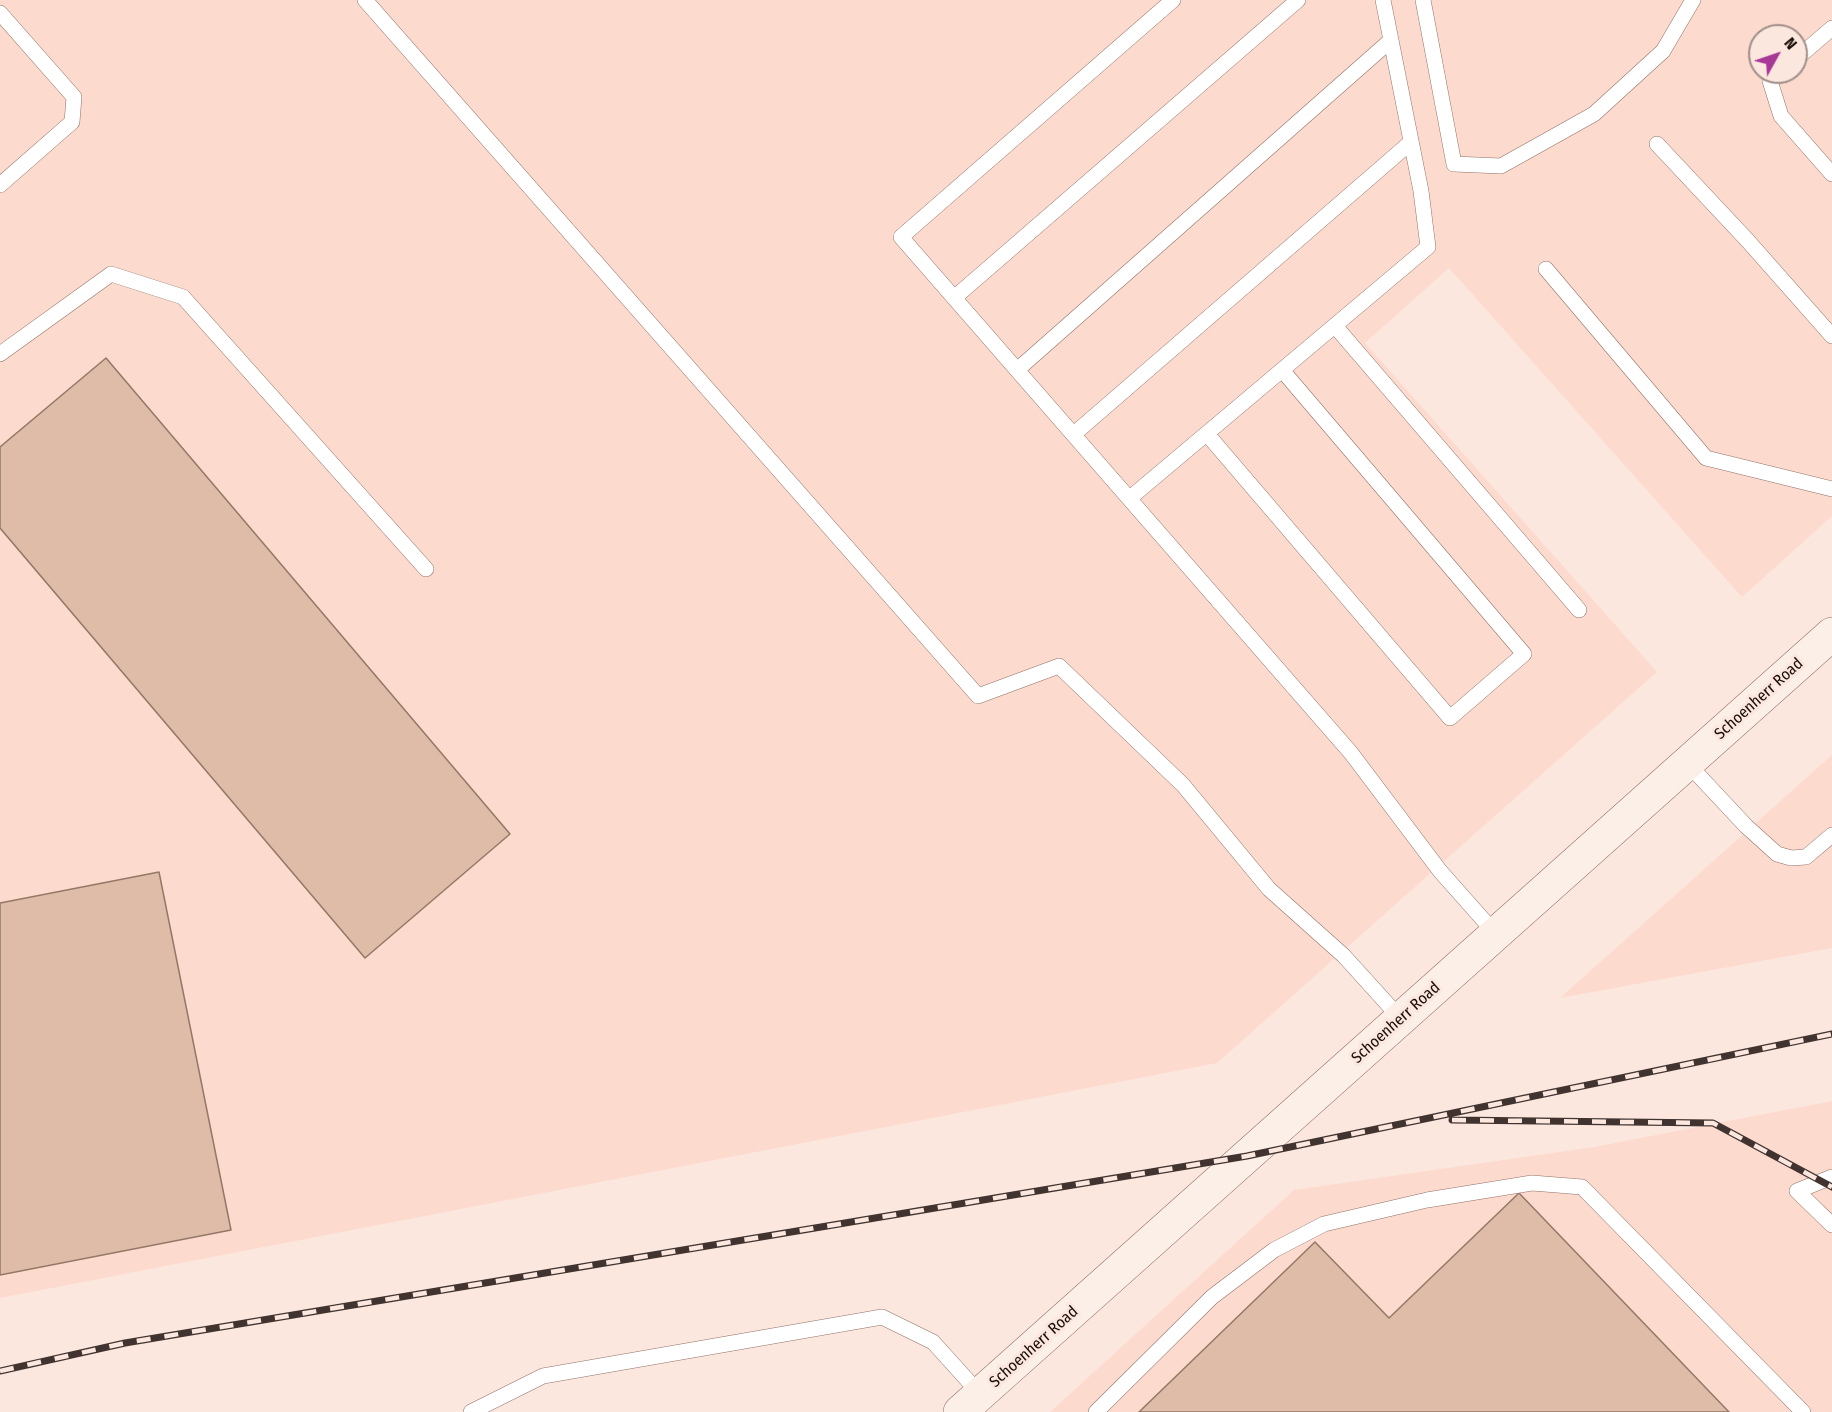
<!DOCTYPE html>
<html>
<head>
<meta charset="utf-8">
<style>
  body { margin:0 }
  #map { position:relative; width:1832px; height:1412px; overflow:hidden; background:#fce7df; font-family:"Fira Sans Condensed",sans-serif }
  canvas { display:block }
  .north { position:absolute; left:1748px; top:24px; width:60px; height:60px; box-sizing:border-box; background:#fce7df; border:2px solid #a08f89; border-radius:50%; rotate:50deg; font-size:16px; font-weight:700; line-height:24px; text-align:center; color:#170c08 }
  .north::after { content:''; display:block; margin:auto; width:21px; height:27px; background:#a73896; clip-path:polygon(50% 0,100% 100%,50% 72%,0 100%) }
</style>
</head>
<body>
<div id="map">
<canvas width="1832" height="1412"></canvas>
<div class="north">N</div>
</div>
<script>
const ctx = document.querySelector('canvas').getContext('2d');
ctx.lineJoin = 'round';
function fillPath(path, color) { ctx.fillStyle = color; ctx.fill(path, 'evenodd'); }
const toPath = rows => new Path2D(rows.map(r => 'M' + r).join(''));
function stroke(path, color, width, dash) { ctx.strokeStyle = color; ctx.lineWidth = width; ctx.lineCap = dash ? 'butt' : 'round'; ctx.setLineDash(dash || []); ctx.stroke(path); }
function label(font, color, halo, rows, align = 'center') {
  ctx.font = font + ' "Fira Sans Condensed",sans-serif'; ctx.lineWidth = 6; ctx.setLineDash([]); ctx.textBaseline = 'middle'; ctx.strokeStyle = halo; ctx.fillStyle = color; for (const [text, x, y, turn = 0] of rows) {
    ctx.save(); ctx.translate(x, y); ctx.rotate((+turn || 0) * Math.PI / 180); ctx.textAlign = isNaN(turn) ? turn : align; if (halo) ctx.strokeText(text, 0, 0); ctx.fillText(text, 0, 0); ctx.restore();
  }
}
fillPath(toPath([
  [0,0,1832,0,1832,516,1742,597,1449,268,1365,343,1657,672,1217,1063,0,1298],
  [1760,36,1796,36,1796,72,1760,72],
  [1832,755,1832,948,1560,998],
  [1832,1101,1832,1412,1050,1412,1294,1190,1594,1147]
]), '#fddace');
const building = toPath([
  [106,358,510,834,365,958,0,528,0,447,106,358],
  [159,872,231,1230,0,1275,0,903,159,872],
  [1519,1193,1729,1412,1139,1412,1315,1242,1389,1318,1519,1193]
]);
fillPath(building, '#debca8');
stroke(building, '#947867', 1.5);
const service = toPath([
  [365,0,978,696,1059,666,1183,785,1269,889,1344,956,1401,1019],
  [1173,0,901,237,1351,753,1440,871,1495,933],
  [1423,0,1454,164,1501,166,1594,114,1663,51,1693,0],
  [0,13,74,97,72,122,0,185],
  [1796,59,1832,28],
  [1781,72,1770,81,1781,116,1832,174],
  [1657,144,1748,241,1832,336],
  [1546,269,1706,458,1832,489],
  [954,298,1298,0],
  [1335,326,1579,610],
  [0,354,111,274,183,297,426,569],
  [1017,370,1391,40],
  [1074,434,1411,142],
  [1207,434,1450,718,1524,654,1282,370],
  [1130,498,1428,247,1421,191,1383,0],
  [1687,763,1746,826,1777,854,1791,858,1806,857,1832,835],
  [1832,1177,1797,1191,1832,1225],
  [471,1412,543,1376,882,1317,933,1342,980,1394],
  [1096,1412,1212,1297,1274,1250,1324,1224,1427,1200,1532,1183,1582,1187,1803,1412]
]);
const secondary = toPath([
  [960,1412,1832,634]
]);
stroke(service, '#917267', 16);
stroke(secondary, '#917267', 34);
stroke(service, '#fff', 15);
stroke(secondary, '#fcefe8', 33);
const rail = toPath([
  [1452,1120,1713,1123,1832,1187],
  [0,1371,125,1343,1247,1156,1832,1034]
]);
stroke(rail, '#413430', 7);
stroke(rail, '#fce7df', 4.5, [14]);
label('16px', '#170c08', '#fce7df', [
  ["Schoenherr Road",1759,699,-42],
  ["Schoenherr Road",1396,1023,-42],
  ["Schoenherr Road",1034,1347,-42]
]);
</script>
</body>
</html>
